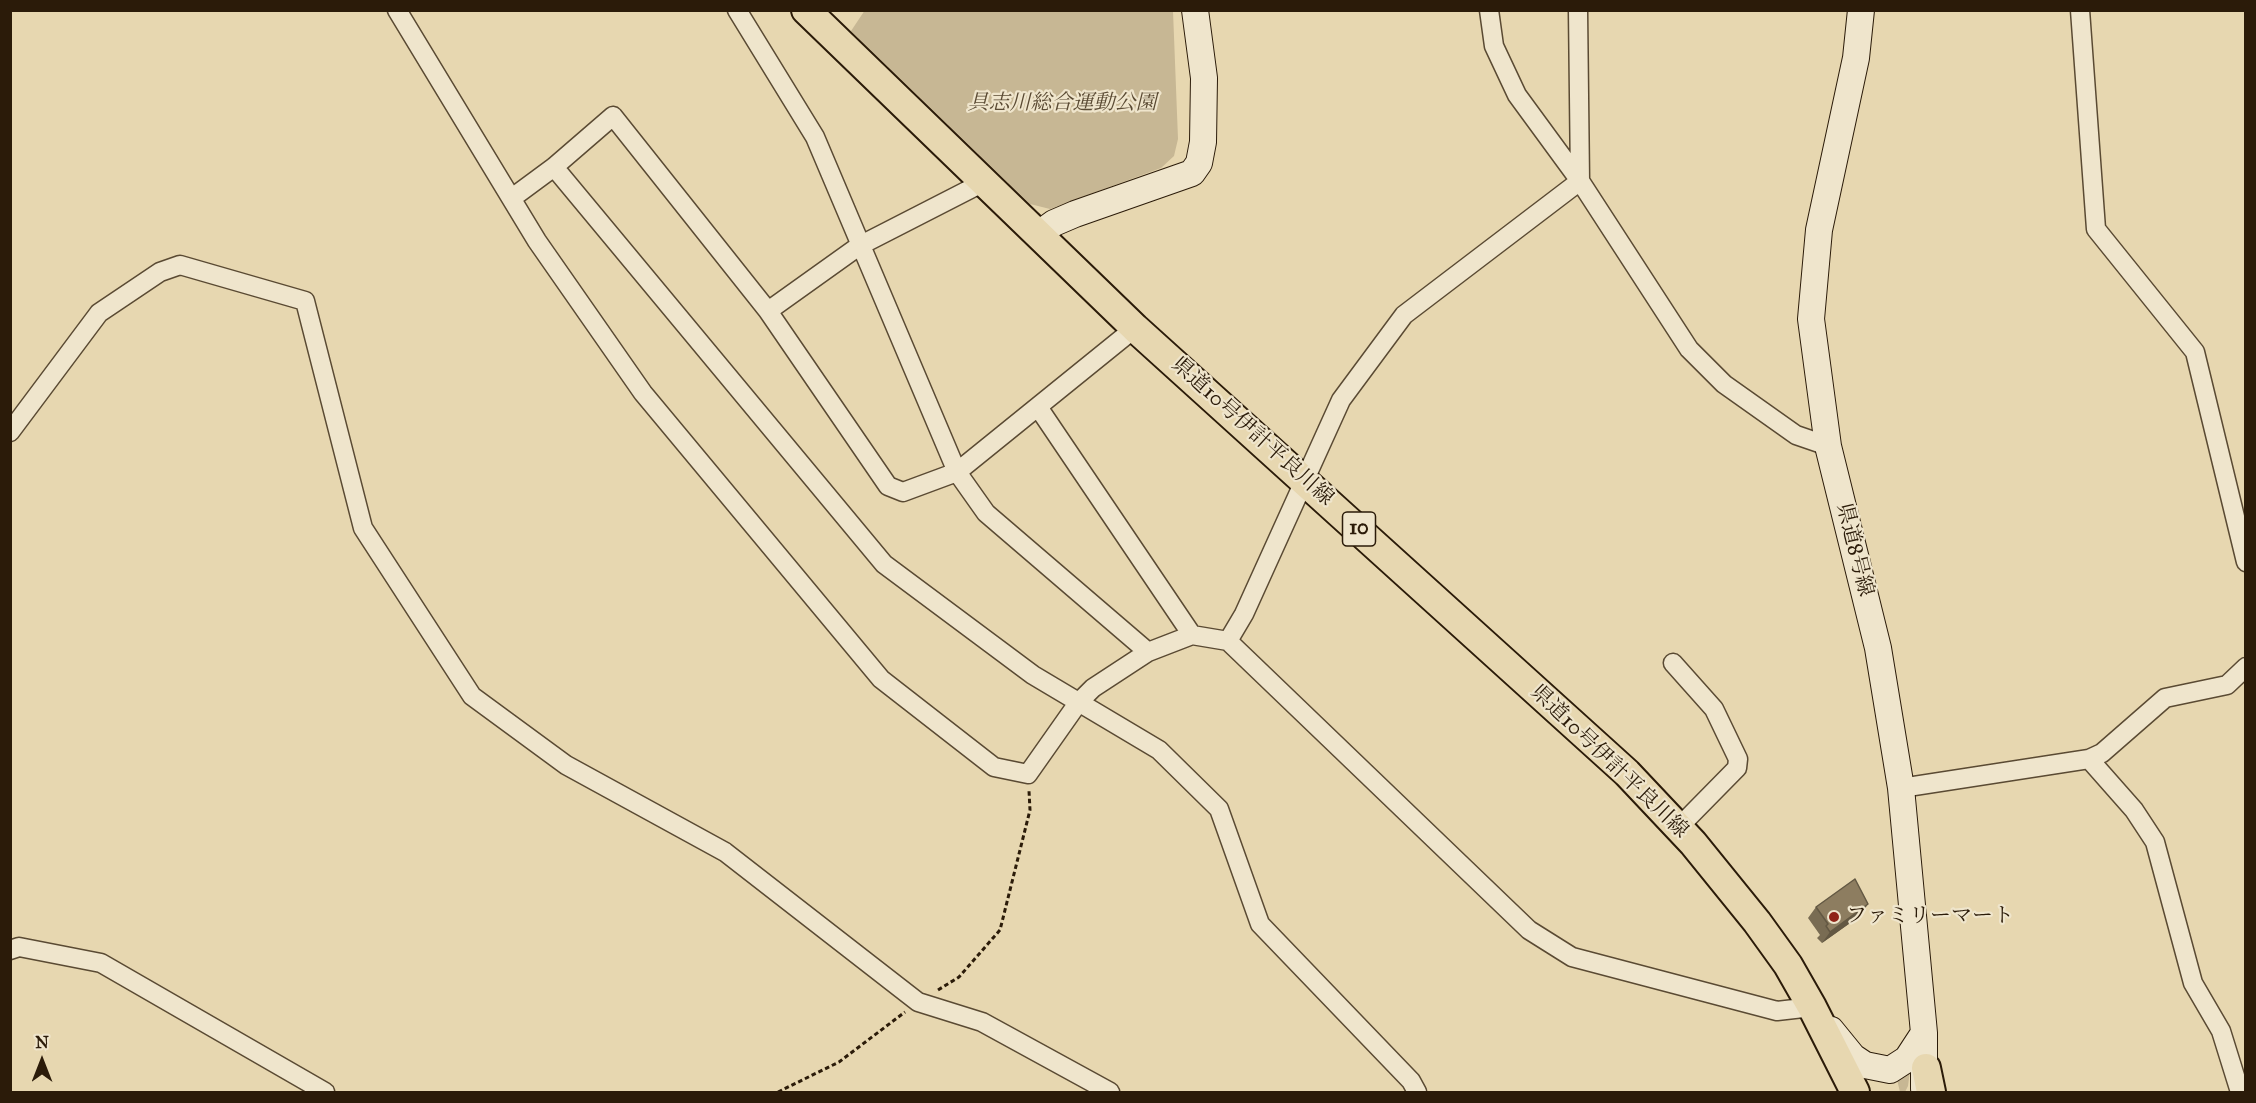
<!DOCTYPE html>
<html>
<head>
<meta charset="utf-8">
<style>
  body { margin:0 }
  #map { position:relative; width:2256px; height:1103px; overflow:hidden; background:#e7d7b0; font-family:"IM FELL Great Primer",serif }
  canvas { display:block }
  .frame { position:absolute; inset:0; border:12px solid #2b1b09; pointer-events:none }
  .north { position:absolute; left:12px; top:1031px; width:60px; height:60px; -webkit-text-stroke:4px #efe5cc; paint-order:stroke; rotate:0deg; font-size:16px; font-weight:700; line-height:24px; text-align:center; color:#2b1b09 }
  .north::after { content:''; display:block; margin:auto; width:21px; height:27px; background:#2b1b09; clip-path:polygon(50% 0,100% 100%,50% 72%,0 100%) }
</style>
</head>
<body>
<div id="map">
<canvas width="2256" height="1103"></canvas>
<div class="frame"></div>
<div class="north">N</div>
</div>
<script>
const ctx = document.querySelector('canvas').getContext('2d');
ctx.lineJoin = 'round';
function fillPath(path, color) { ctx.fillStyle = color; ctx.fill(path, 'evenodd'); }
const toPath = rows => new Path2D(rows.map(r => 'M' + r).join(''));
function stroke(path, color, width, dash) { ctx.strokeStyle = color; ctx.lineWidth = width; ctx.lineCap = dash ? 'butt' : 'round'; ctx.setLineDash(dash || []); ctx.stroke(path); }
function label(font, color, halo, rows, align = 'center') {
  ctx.font = font + ' "IM FELL Great Primer","Noto Serif JP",serif'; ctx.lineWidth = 4.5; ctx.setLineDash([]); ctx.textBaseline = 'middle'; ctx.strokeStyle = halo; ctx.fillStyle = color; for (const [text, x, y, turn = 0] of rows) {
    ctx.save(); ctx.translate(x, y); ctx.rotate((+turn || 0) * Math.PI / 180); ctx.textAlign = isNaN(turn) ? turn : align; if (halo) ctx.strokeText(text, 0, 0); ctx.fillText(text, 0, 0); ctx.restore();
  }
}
fillPath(toPath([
  [865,10,1173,11,1178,139,1174,156,1161,168,1050,209,1030,204,851,31],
  [1911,1063,1908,1086,1905,1092,1900,1092,1895,1071]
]), '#c7b794');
const street = toPath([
  [397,10,537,241,643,393,881,679,994,767,1028,774,1078,703,1093,688,1148,652,1192,635,1228,641,1529,930,1572,957,1777,1011,1812,1007],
  [737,10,815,137,957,472,986,513,1148,652],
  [1489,10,1494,46,1517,95,1580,181,1689,349,1724,384,1796,435,1828,446],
  [1578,10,1580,181],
  [2080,10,2096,229,2195,352,2246,562],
  [554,167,884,564,1033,675,1159,750,1219,809,1260,924,1411,1081,1417,1092],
  [512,198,554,167,613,116,768,311,888,486,903,492,957,472,1135,328],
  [768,311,859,246,984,182],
  [1038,407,1192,635],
  [10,432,99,313,160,272,180,265,305,301,363,528,472,696,566,765,725,852,918,1002,982,1022,1110,1092],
  [1228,641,1244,614,1341,400,1404,315,1580,181],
  [1673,663,1714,709,1738,759,1737,768,1678,828],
  [2089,759,2134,810,2155,842,2193,983,2221,1031,2240,1092],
  [1901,788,2089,759,2102,753,2165,698,2227,685,2246,667],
  [10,950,19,947,101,963,325,1092]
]);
const secondary = toPath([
  [1861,10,1856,58,1819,230,1811,319,1828,446,1878,648,1901,788,1924,1033,1924,1089],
  [1039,234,1054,223,1075,214,1192,173,1199,163,1203,142,1204,78,1195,10],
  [1831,1030,1853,1057,1865,1065,1890,1070,1907,1059,1924,1033]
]);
const primary = toPath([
  [806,10,1135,328,1627,773,1693,843,1757,922,1788,965,1812,1007,1855,1092],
  [1926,1068,1931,1092]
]);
stroke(street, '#5a4a33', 21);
stroke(secondary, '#2b1b09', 28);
stroke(primary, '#2b1b09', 32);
stroke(toPath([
  [938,990,959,977,1000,930,1030,810,1029,791],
  [778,1092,839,1062,905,1012]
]), '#2b1b09', 3, [4.5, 3]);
stroke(street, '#efe5cc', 18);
stroke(secondary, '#efe5cc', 26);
stroke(primary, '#e7d7b0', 28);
fillPath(toPath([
  [1816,907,1860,916,1822,943,1817,938,1820,935,1808,918]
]), '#796c53');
fillPath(toPath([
  [1868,904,1860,916,1822,943,1830,932]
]), '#635843');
const building = toPath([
  [1855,879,1868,904,1830,932,1826,926,1828,924,1816,907,1855,879]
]);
fillPath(building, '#8d7d60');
stroke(building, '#635843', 1.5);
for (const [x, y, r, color] of [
  [1834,917,6,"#8f2418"]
]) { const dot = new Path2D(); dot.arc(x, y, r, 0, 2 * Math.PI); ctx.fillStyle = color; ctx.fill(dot); stroke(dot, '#efe5cc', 2); }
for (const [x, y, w] of [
  [1359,529,33]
]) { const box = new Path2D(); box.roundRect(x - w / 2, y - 17, w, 34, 4.5); ctx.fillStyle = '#efe5cc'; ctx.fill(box); stroke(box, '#2b1b09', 1.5); }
label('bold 20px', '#2b1b09', null, [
  ["10",1359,529]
]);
label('italic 21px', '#5a4a33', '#efe5cc', [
  ["具志川総合運動公園",1062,104]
]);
label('21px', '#2b1b09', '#efe5cc', [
  ["県道10号伊計平良川線",1252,432,42],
  ["県道8号線",1854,550,76],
  ["県道10号伊計平良川線",1609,762,44]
]);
label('21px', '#2b1b09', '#efe5cc', [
  ["ファミリーマート",1846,917]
], 'left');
</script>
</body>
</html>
